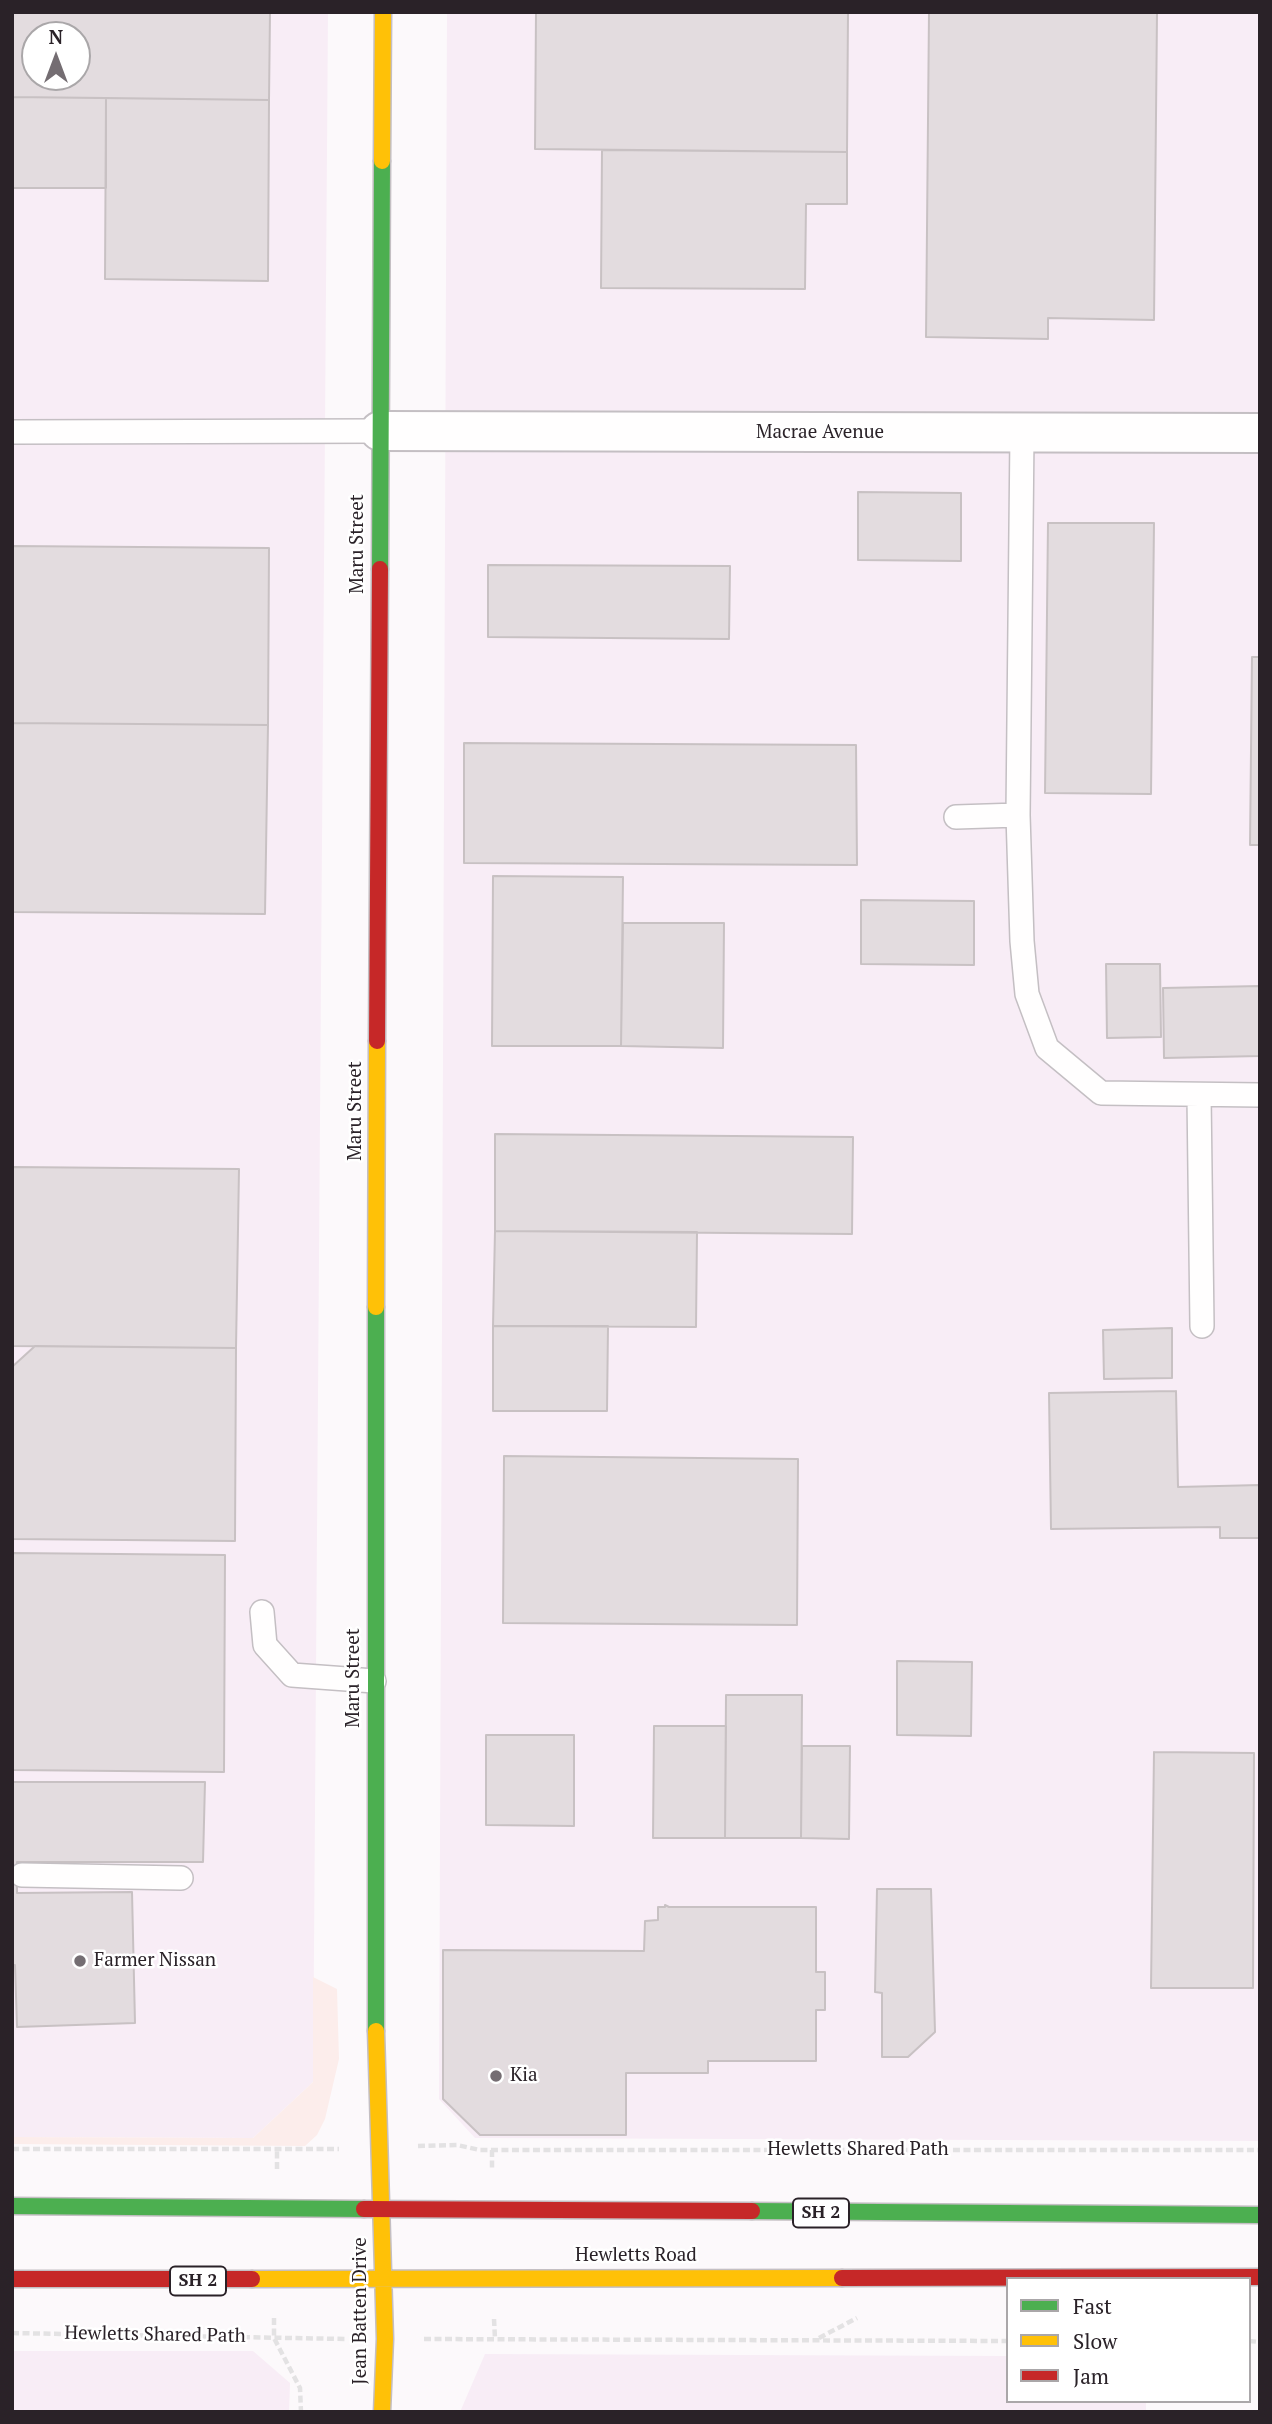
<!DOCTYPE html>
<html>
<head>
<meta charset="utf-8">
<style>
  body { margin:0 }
  #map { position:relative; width:1272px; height:2424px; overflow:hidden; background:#fcf9fb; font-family:"PT Serif",serif }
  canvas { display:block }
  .frame { position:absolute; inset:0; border:14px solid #2a2228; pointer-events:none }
  .legend { position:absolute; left:1006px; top:2277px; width:245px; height:126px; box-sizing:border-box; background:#fff; border:2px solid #aaa7a9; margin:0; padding:9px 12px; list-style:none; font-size:21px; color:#2a2228 }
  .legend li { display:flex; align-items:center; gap:14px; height:35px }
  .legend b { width:35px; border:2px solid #aaa7a9 }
  .north { position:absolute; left:21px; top:21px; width:70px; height:70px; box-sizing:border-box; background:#fff; border:2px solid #aaa7a9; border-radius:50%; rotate:0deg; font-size:19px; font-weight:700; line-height:28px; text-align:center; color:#2a2228 }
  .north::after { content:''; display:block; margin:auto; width:24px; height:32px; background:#746d72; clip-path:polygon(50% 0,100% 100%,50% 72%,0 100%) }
</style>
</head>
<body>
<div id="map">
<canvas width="1272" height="2424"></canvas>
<div class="frame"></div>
<ul class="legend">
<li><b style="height:9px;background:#4caf50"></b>Fast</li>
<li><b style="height:9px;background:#ffc107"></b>Slow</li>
<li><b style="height:9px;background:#c62828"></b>Jam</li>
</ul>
<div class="north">N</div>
</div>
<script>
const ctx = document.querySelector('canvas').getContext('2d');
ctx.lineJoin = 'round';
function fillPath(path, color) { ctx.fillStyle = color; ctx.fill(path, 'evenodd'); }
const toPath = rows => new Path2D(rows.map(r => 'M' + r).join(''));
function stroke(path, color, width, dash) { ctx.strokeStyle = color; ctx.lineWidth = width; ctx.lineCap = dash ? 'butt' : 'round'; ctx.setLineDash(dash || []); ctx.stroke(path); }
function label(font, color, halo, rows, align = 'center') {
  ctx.font = font + ' "PT Serif",serif'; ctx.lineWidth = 5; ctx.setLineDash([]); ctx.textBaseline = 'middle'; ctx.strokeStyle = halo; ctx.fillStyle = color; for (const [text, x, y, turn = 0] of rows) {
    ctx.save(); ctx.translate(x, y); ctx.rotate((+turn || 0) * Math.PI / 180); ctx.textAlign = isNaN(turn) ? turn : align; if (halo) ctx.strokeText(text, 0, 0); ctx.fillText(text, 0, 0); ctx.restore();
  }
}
fillPath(toPath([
  [12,12,328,12,313,2082,253,2138,12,2137],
  [35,35,77,35,77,77,35,77],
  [447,12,1260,12,1260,2141,475,2138,439,2099],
  [12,2351,253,2351,290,2383,289,2412,12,2412],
  [485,2354,1008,2356,1008,2401,1146,2401,1146,2412,460,2412]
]), '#f8edf6');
fillPath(toPath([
  [313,1977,337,1989,339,2059,325,2119,317,2135,305,2146,12,2144,12,2137,253,2138,313,2082]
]), '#fcedeb');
const building = toPath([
  [12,12,270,12,269,100,12,97,12,12],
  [35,35,77,35,77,77,35,77,35,35],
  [536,12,848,12,847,152,535,149,536,12],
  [929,12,1157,13,1154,320,1048,318,1048,339,926,337,929,12],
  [12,97,106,98,106,188,12,188,12,97],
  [106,98,269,100,268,281,105,279,106,98],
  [602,150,847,152,847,204,806,204,805,289,601,288,602,150],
  [858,492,961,493,961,561,858,560,858,492],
  [1048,523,1154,523,1151,794,1045,793,1048,523],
  [12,546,269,548,268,725,12,723,12,546],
  [488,565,730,566,729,639,488,637,488,565],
  [1252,657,1260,657,1260,845,1250,845,1252,657],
  [12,723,268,725,265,914,12,912,12,723],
  [464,743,856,745,857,865,464,863,464,743],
  [493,876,623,877,621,1046,492,1046,493,876],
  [861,900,974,901,974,965,861,964,861,900],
  [623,923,724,923,723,1048,621,1046,623,923],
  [1106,964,1160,964,1161,1037,1107,1038,1106,964],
  [1260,986,1260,1056,1164,1058,1163,988,1260,986],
  [495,1134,853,1137,852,1234,495,1231,495,1134],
  [13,1167,239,1169,236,1348,12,1346,13,1167],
  [495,1231,697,1232,696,1327,493,1326,495,1231],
  [493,1326,608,1326,607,1411,493,1411,493,1326],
  [1172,1328,1172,1378,1104,1379,1103,1330,1172,1328],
  [35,1346,236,1348,235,1541,12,1539,12,1367,35,1346],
  [1176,1391,1178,1487,1260,1485,1260,1538,1220,1538,1220,1527,1051,1529,1049,1393,1176,1391],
  [504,1456,798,1459,797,1625,503,1623,504,1456],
  [12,1553,225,1555,224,1772,12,1770,12,1553],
  [897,1661,972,1662,971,1736,897,1735,897,1661],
  [726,1695,802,1695,801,1838,725,1838,726,1695],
  [654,1726,726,1726,725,1838,653,1838,654,1726],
  [486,1735,574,1735,574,1826,486,1825,486,1735],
  [802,1746,850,1746,849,1839,801,1838,802,1746],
  [1154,1752,1254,1753,1253,1988,1151,1988,1154,1752],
  [12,1782,205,1782,203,1862,17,1862,17,1893,132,1892,135,2023,17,2027,15,1965,12,1965,12,1782],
  [877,1889,931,1889,935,2032,908,2057,882,2057,882,1993,875,1992,877,1889],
  [665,1905,669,1907,816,1907,816,1972,825,1972,825,2010,816,2010,816,2061,708,2061,708,2073,626,2073,626,2135,480,2135,443,2099,443,1950,644,1951,645,1921,658,1920,658,1907,665,1907,665,1905]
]);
fillPath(building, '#e3dcdf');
stroke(building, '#c8c1c3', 2);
const lane = toPath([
  [12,432,380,431],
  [1022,434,1018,815,1022,941,1027,994,1047,1048,1101,1093,1260,1095],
  [956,817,1018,815],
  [1199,1095,1202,1326],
  [262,1612,265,1645,292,1675,374,1681],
  [22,1875,181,1878]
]);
const street = toPath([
  [380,431,1260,433]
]);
const fast = toPath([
  [380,569,382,161],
  [376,1307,376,2031],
  [12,2206,364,2209],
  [752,2211,1260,2215]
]);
const slow = toPath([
  [382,161,383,12],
  [376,1307,377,1041],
  [376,2031,385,2339,382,2412],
  [252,2279,842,2278]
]);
const jam = toPath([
  [377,1041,380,569],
  [364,2209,752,2211],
  [842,2278,1260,2277],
  [12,2279,252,2279]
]);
stroke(lane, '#c4bfc3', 26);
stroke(street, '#c4bfc3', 42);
stroke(fast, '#c4bfc3', 19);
stroke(slow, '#c4bfc3', 19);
stroke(jam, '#c4bfc3', 19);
stroke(toPath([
  [418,2146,457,2145,480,2150,1260,2150],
  [12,2149,339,2149],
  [492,2150,492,2170],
  [277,2169,277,2150],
  [274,2318,274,2338,300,2388,301,2412],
  [494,2319,495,2339],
  [12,2333,345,2339],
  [819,2338,857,2318],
  [424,2339,1008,2341],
  [1249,2341,1260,2342]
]), '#e3e2e3', 4.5, [7, 3.5]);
stroke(lane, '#fffefe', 23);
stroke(street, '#fffefe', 38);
stroke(fast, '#4caf50', 16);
stroke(slow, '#ffc107', 16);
stroke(jam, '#c62828', 16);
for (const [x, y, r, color] of [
  [80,1961,7,"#746d72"],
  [496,2076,7,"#746d72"]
]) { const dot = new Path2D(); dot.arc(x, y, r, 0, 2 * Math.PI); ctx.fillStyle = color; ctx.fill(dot); stroke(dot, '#fff', 2.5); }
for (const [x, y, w] of [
  [821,2213,56],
  [198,2281,56]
]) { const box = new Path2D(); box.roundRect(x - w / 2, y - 14.5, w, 29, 5); ctx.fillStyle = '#fff'; ctx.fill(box); stroke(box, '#2a2228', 2); }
label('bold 18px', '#2a2228', null, [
  ["SH 2",821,2213],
  ["SH 2",198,2281]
]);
label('19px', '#2a2228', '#fff', [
  ["Macrae Avenue",820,433],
  ["Maru Street",358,544,-90],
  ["Maru Street",356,1111,-90],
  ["Maru Street",354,1678,-90],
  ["Hewletts Shared Path",858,2150],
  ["Hewletts Road",636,2256],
  ["Jean Batten Drive",361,2311,-90],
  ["Hewletts Shared Path",155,2335,1]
]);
label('19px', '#2a2228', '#fff', [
  ["Farmer Nissan",94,1961],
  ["Kia",510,2076]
], 'left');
</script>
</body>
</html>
